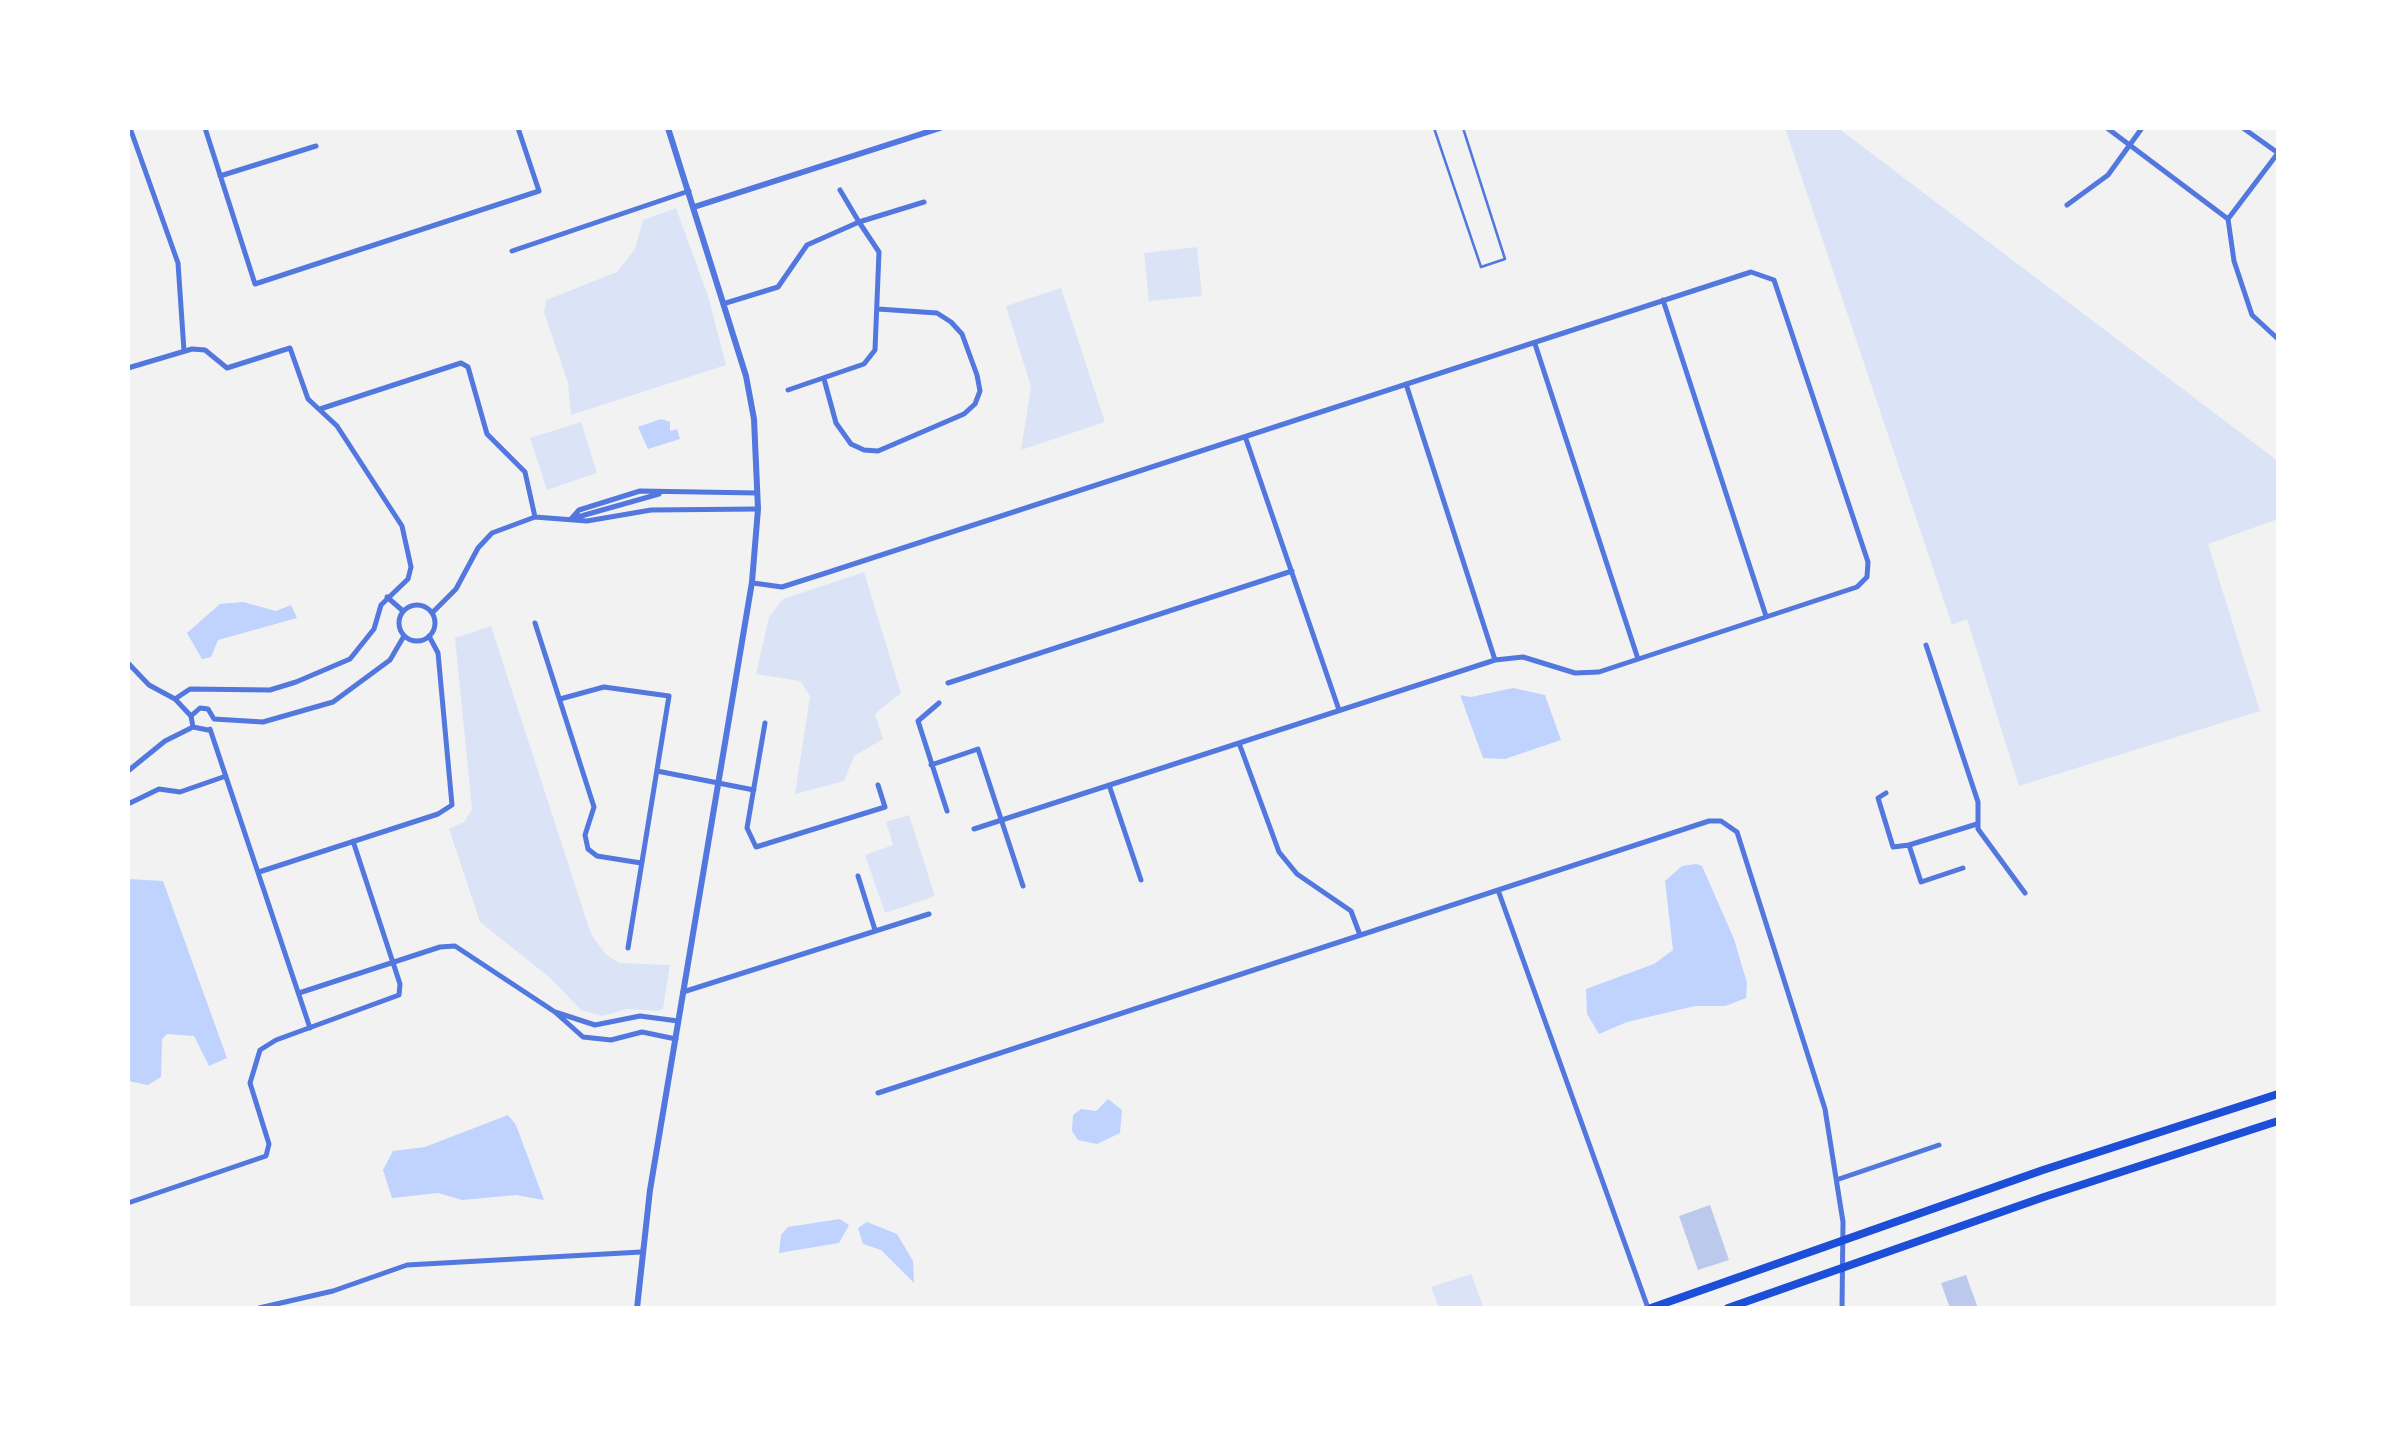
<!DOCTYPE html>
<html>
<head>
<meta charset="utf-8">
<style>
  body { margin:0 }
  #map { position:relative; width:2406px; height:1436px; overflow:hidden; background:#f2f2f2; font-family:Cabin,sans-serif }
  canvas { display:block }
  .frame { position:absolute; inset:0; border:130px solid #fff; pointer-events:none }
</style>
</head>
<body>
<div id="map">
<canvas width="2406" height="1436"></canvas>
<div class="frame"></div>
</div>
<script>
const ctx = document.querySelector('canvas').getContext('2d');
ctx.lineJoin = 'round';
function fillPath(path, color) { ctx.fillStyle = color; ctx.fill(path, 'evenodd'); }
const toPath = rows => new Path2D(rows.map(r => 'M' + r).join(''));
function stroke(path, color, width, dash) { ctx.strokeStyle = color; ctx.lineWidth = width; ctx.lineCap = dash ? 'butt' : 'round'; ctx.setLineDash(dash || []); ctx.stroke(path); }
fillPath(toPath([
  [1785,128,1838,128,2278,461,2278,519,2208,544,2260,711,2019,786,1967,619,1952,625],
  [676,208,708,296,726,365,571,415,568,383,544,312,546,300,617,272,635,249,643,220],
  [1197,247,1202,296,1149,301,1144,253],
  [1061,288,1105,422,1021,450,1031,387,1006,306],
  [581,422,597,473,547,490,530,438],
  [864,572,901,693,875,714,883,739,854,756,844,781,795,794,810,696,800,681,756,674,769,617,783,599],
  [491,626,591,934,606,955,620,963,670,965,663,1009,658,1011,627,1009,602,1016,581,1010,549,977,480,922,449,829,464,822,472,809,455,638],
  [909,815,935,896,885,913,865,855,893,845,886,822],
  [1471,1274,1484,1308,1439,1308,1431,1287]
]), '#dbe4f7');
fillPath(toPath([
  [661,419,670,422,670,431,677,429,680,439,648,449,638,427],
  [243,602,276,611,291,605,297,618,218,640,211,657,202,659,187,633,220,604],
  [1513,688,1545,695,1561,740,1505,759,1483,758,1460,695,1471,697],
  [1696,864,1702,866,1734,939,1747,983,1746,998,1725,1006,1695,1006,1627,1022,1599,1034,1587,1014,1586,989,1654,964,1673,950,1665,881,1682,866],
  [128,879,163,881,227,1058,209,1066,194,1036,167,1034,162,1039,161,1077,148,1085,128,1081],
  [1108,1099,1122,1110,1120,1133,1097,1144,1078,1140,1072,1131,1073,1115,1081,1109,1096,1111],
  [508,1115,516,1125,544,1200,516,1195,462,1200,438,1193,392,1198,383,1170,393,1151,425,1147],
  [840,1219,849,1225,839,1243,779,1253,781,1235,788,1227],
  [867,1222,897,1234,913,1261,914,1283,881,1250,863,1244,858,1228]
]), '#bfd3fe');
fillPath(toPath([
  [1710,1205,1729,1260,1698,1270,1679,1216],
  [1966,1275,1978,1308,1950,1308,1941,1283]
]), '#bdc9ec');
stroke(toPath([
  [1434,128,1481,267,1505,259,1463,128]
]), '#5277de', 2.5);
stroke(toPath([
  [130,128,178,263,184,351],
  [205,128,255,284,539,191,518,128],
  [2107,128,2228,219,2234,261,2252,315,2278,339],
  [2243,128,2278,153],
  [220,176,316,146],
  [840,190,859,222,924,202],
  [2067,205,2108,175,2142,128],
  [2228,219,2278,153],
  [512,251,689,191],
  [1663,300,1766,616],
  [726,303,778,287,807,245,859,222,879,252,875,350,864,364,788,390],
  [1535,344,1638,659],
  [128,368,192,349,205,350,227,368,290,348,308,399,337,426,402,526,411,567,408,579,381,605,374,629,350,659,296,682,270,690,190,689,175,699,149,685,128,663],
  [824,379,836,423,851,444,864,450,878,451,964,414,975,404,980,391,977,375,962,334,951,322,937,313,878,309],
  [1406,384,1495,660],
  [320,409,461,363,468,367,487,434,525,472,535,517],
  [1246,439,1339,710],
  [574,518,659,494],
  [571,519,579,510,640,491,757,493],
  [753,583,782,587,829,572,1751,272,1774,280,1868,562,1867,577,1857,587,1599,672,1575,673,1523,657,1495,660,974,829],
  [387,597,403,611],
  '399 623a18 18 0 1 1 36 0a18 18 0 1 1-36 0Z',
  [432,613,456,589,478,548,492,533,535,517,587,521,651,510,758,509],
  [535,623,594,807,585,835,588,849,597,856,641,863],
  [1926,645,1978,802,1978,829,2025,893],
  [948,683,1292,571],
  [175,699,191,716],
  [560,699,604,687,669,696,628,948],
  [939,703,918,721,947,811],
  [765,723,747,828,756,847,885,807,878,785],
  [193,727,191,716,200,708,208,709,214,719,263,722,333,702,390,660,404,636],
  [210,729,310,1028],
  [1239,743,1279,852,1297,874,1351,911,1360,935],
  [931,765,978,749,1023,886],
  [128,771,165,741,193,727,208,730],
  [657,771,754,790],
  [1109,785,1141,880],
  [1886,793,1878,798,1893,847,1909,845],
  [128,804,159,789,180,792,226,776],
  [1963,868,1921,882,1909,845,1977,824],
  [259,872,438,814,452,805,438,653,429,636],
  [858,876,875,930],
  [1498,890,1648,1308],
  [683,992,929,914],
  [299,993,440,947,455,946,555,1012,583,1037,611,1040,642,1032,676,1039],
  [555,1012,595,1025,640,1016,678,1021],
  [878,1093,1709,821,1721,821,1737,832,1825,1109,1843,1222,1842,1308],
  [1839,1179,1939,1145],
  [128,1203,266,1156,269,1144,250,1083,260,1050,276,1040,399,995,400,984,353,841],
  [259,1308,333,1291,407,1265,641,1252]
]), '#5277de', 5);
stroke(toPath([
  [694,207,940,128],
  [637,1308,650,1190,752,582,758,509,754,419,746,376,668,128]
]), '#5277de', 6);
stroke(toPath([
  [1651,1308,2043,1170,2278,1094],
  [1728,1308,2044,1197,2278,1121]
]), '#1d4ed8', 8);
</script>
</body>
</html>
